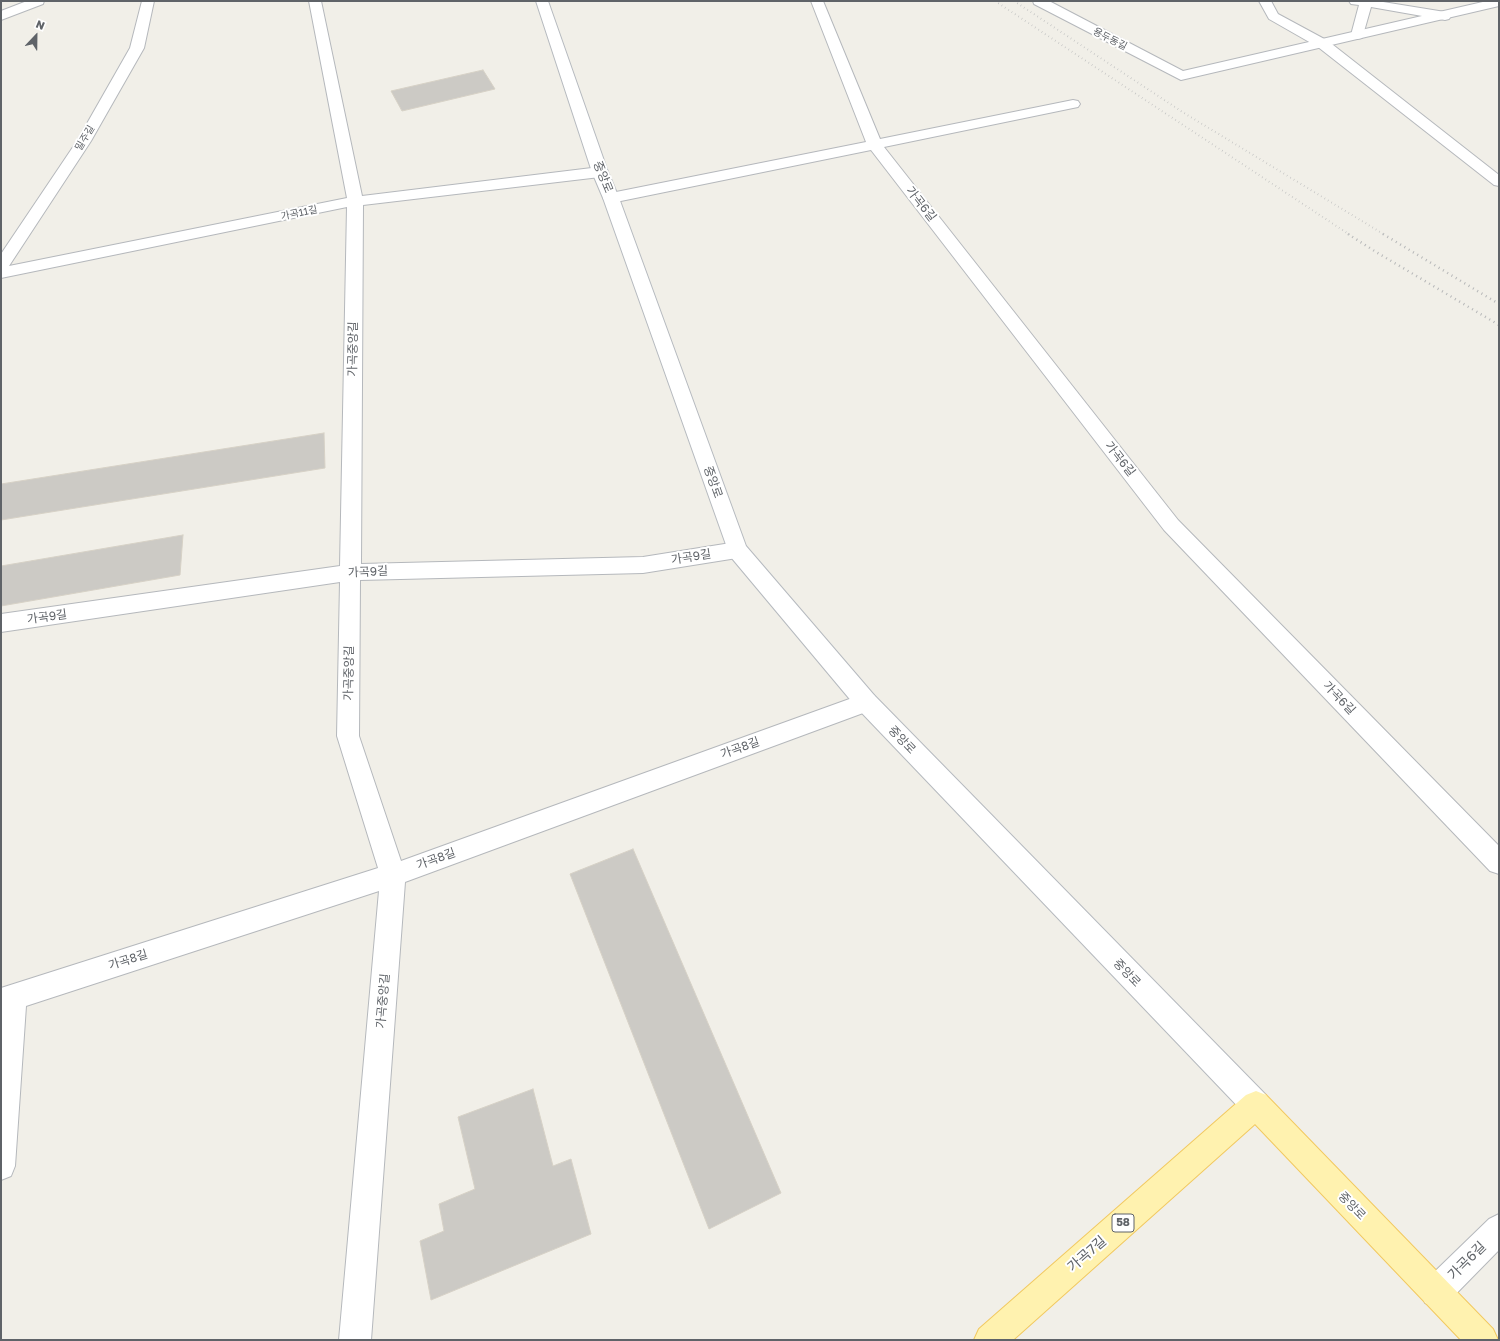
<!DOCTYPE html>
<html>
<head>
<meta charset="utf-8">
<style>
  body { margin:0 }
  #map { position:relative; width:1500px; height:1341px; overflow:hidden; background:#f1efe8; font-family:"Golos Text",sans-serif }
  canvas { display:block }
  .frame { position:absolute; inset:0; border:2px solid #5f6368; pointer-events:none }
  .north { position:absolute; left:16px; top:16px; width:40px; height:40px; -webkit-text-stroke:3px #fff; paint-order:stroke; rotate:22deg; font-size:11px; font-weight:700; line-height:16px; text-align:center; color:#5f6368 }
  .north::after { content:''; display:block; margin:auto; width:14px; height:18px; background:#5f6368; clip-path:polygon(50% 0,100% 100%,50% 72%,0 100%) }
</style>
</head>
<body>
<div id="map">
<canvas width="1500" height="1341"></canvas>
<div class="frame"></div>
<div class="north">N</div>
</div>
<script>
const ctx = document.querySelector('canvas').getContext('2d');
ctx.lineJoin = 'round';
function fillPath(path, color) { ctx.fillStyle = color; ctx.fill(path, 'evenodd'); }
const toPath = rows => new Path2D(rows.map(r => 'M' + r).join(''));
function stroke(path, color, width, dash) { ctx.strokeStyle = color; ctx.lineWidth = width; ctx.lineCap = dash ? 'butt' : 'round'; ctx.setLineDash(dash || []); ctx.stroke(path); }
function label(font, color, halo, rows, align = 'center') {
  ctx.font = font + ' "Golos Text","Noto Sans KR",sans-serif'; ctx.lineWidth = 4; ctx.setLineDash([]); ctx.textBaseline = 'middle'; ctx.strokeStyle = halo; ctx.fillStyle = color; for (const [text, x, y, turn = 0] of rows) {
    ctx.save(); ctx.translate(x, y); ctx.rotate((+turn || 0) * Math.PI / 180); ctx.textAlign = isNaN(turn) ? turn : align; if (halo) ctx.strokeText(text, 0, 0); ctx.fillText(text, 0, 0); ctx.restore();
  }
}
const building = toPath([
  [483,70,495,89,402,111,391,91,483,70],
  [324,433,325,468,1,520,1,484,324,433],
  [183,535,180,575,1,606,1,566,183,535],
  [633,849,781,1193,709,1229,570,874,633,849],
  [533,1089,553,1166,571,1159,591,1234,431,1300,420,1241,444,1231,439,1204,475,1189,458,1117,533,1089]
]);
fillPath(building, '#cccac5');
stroke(building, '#d6d1c6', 1);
const lane = toPath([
  [1259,1,1271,1,1278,14,1328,41,1499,175,1499,186,1494,185,1318,47,1269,19,1259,1],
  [1349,1,1377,1,1445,12,1449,13,1451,16,1449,19,1445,20,1371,7,1363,35,1362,38,1357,39,1352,38,1351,35,1359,5,1351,4,1349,1]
]);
const street = toPath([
  [27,1,44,1,43,4,1,20,1,11,27,1],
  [142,1,154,1,144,48,91,141,9,266,347,198,309,1,321,1,362,196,600,167,605,169,608,172,605,175,600,177,363,205,361,564,643,557,737,542,744,544,747,550,744,556,737,558,643,573,360,580,359,736,401,861,866,693,874,695,877,702,874,709,405,882,371,1340,339,1340,379,891,26,1006,15,1166,11,1176,1,1180,1,988,378,868,337,736,340,582,1,632,1,614,340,566,347,207,1,278,1,254,77,141,130,48,142,1],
  [811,1,823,1,880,139,1073,100,1078,101,1080,104,1078,107,1073,108,884,147,1178,520,1499,846,1499,874,1490,871,1164,530,871,150,611,203,605,201,603,198,605,195,611,193,866,142,811,1],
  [1033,1,1049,1,1183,71,1487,1,1499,1,1499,6,1181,80,1034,4,1033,1],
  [1499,1214,1499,1250,1447,1303,1436,1307,1425,1303,1421,1292,1425,1281,1489,1219,1499,1214]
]);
const secondary = toPath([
  [536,1,548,1,608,172,619,198,746,546,874,695,1266,1095,1270,1105,1266,1115,1256,1119,1246,1115,858,709,730,556,603,198,592,172,536,1]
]);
const primary = toPath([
  [1256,1091,1266,1095,1493,1329,1498,1340,1461,1340,1255,1124,1013,1340,974,1340,979,1329,1246,1095,1256,1091]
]);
stroke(lane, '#b5b8bc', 2);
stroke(street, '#b5b8bc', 2);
stroke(secondary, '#b6babf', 2);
stroke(primary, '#f2c960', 2);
fillPath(lane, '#fff');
fillPath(street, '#fff');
fillPath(secondary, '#fff');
fillPath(primary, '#fff2af');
stroke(toPath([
  [995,1,1350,235],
  [1014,1,1184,113,1385,235]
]), '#b6b7b8', 2, [0.5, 3.5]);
stroke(toPath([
  [1348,234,1376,252,1499,325],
  [1383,234,1499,304]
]), '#b6b7b8', 2.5, [1, 4]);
label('10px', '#5f6368', '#fff', [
  ["용두동길",1110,39,27],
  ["밀주길",85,138,-59],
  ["가곡11길",299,213,-12]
]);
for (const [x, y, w] of [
  [1123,1223,22]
]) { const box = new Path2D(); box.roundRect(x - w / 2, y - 9, w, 18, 3); ctx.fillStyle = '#fff'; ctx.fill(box); stroke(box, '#5f6368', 1); }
label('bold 11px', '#5f6368', null, [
  ["58",1123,1223]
]);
label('12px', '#5f6368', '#fff', [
  ["중앙로",603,177,68],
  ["가곡6길",921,204,52],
  ["가곡중앙길",353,349,-89],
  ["가곡6길",1120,459,52],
  ["중앙로",713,482,70],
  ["가곡9길",691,557,-9],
  ["가곡9길",368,572,-3],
  ["가곡9길",47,617,-8],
  ["가곡중앙길",349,673,-89],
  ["가곡6길",1339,698,46],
  ["중앙로",902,740,46],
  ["가곡8길",740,748,-20],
  ["가곡8길",436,859,-20],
  ["가곡8길",128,960,-18],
  ["중앙로",1127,973,46],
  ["가곡중앙길",383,1001,-85],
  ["중앙로",1352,1206,46]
]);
label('14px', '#5f6368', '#fff', [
  ["가곡7길",1087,1254,-41],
  ["가곡6길",1467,1261,-45]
]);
</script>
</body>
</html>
